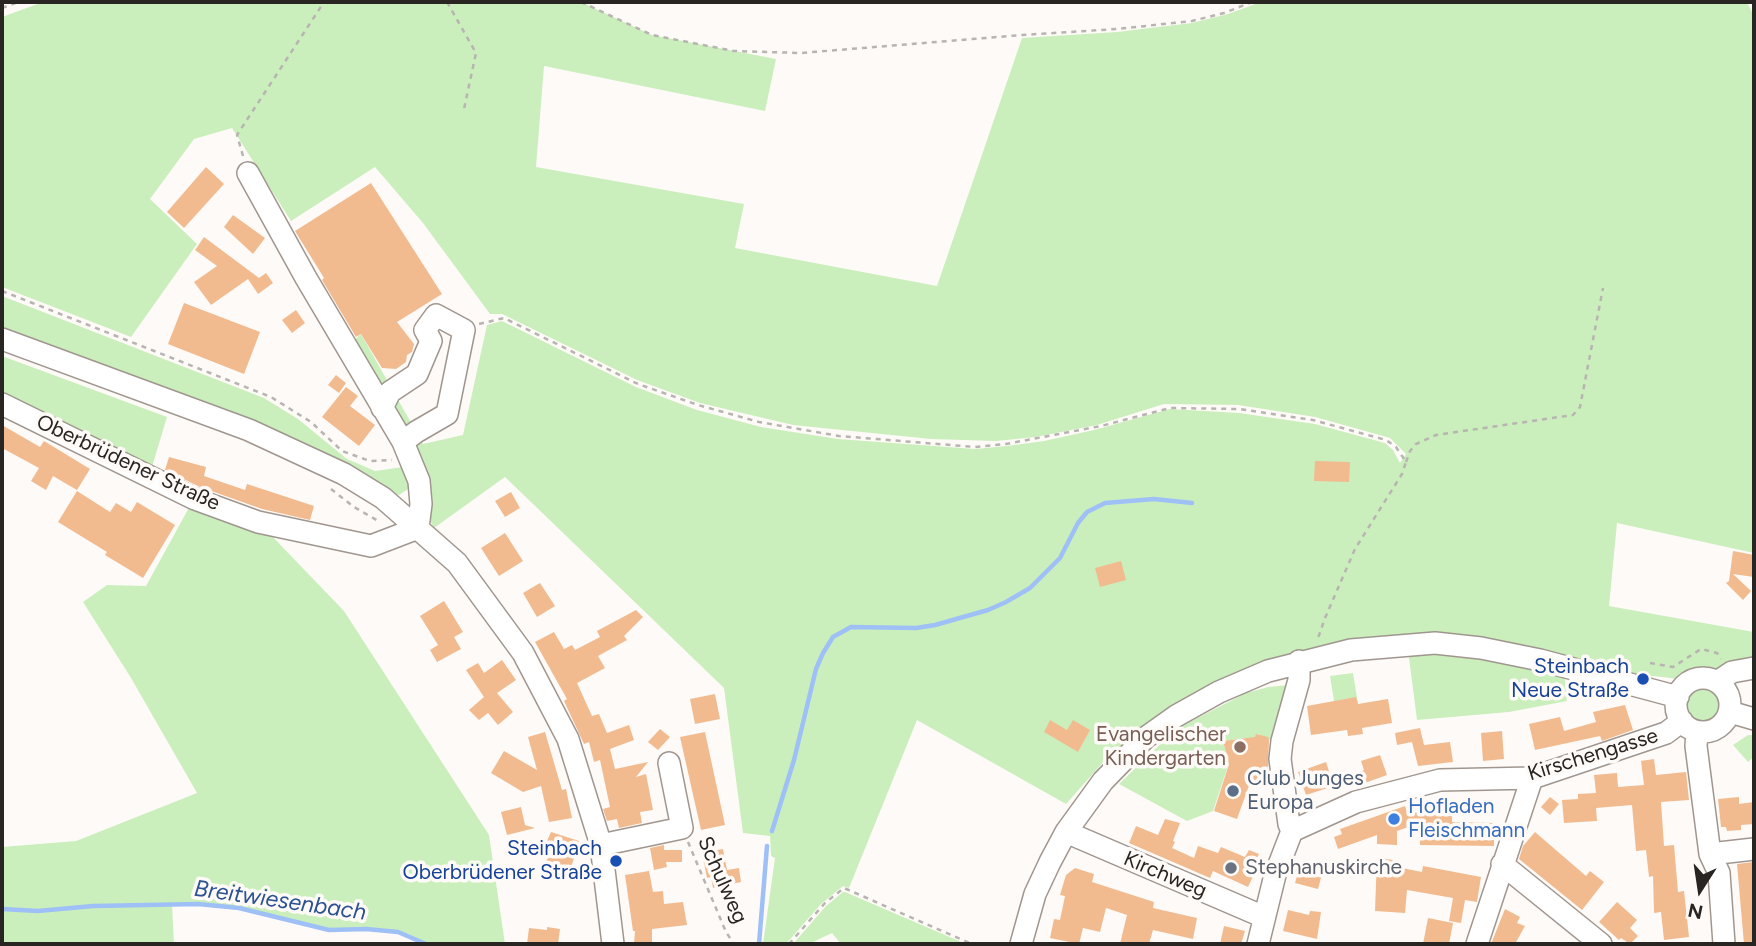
<!DOCTYPE html>
<html>
<head>
<meta charset="utf-8">
<style>
  body { margin:0 }
  #map { position:relative; width:1756px; height:946px; overflow:hidden; background:#fefaf7; font-family:Figtree,sans-serif }
  canvas { display:block }
  .frame { position:absolute; inset:0; border:4px solid #282522; pointer-events:none }
  .north { position:absolute; left:1665px; top:855px; width:70px; height:70px; -webkit-text-stroke:5px #fefaf7; paint-order:stroke; rotate:192deg; font-size:19px; font-weight:700; line-height:28px; text-align:center; color:#282522 }
  .north::after { content:''; display:block; margin:auto; width:24px; height:32px; background:#282522; clip-path:polygon(50% 0,100% 100%,50% 72%,0 100%) }
</style>
</head>
<body>
<div id="map">
<canvas width="1756" height="946"></canvas>
<div class="frame"></div>
<div class="north">N</div>
</div>
<script>
const ctx = document.querySelector('canvas').getContext('2d');
ctx.lineJoin = 'round';
function fillPath(path, color) { ctx.fillStyle = color; ctx.fill(path, 'evenodd'); }
const toPath = rows => new Path2D(rows.map(r => 'M' + r).join(''));
function stroke(path, color, width, dash) { ctx.strokeStyle = color; ctx.lineWidth = width; ctx.lineCap = dash ? 'butt' : 'round'; ctx.setLineDash(dash || []); ctx.stroke(path); }
function label(font, color, halo, rows, align = 'center') {
  ctx.font = font + ' Figtree,sans-serif'; ctx.lineWidth = 7; ctx.setLineDash([]); ctx.textBaseline = 'middle'; ctx.strokeStyle = halo; ctx.fillStyle = color; for (const [text, x, y, turn = 0] of rows) {
    ctx.save(); ctx.translate(x, y); ctx.rotate((+turn || 0) * Math.PI / 180); ctx.textAlign = isNaN(turn) ? turn : align; if (halo) ctx.strokeText(text, 0, 0); ctx.fillText(text, 0, 0); ctx.restore();
  }
}
fillPath(toPath([
  [43,2,581,2,652,35,776,59,765,111,544,66,536,167,744,204,735,248,937,286,1022,38,1117,32,1192,23,1228,14,1261,2,1747,2,1754,16,1754,553,1617,523,1609,606,1754,632,1754,659,1715,671,1696,672,1679,679,1635,674,1632,678,1382,639,1142,728,1105,760,1066,804,917,720,849,888,843,886,821,904,786,944,763,944,775,858,771,856,770,836,743,833,724,688,505,477,434,528,427,515,432,491,351,343,361,334,423,444,463,435,487,325,502,321,636,387,697,410,761,427,838,439,975,449,1007,446,1044,441,1094,430,1170,409,1239,413,1315,424,1385,443,1393,450,1400,463,1406,454,1390,438,1315,417,1238,405,1164,404,1097,425,1036,437,996,441,931,439,793,425,700,403,637,380,502,314,490,314,423,223,375,167,291,221,232,128,194,139,150,199,197,244,131,337,2,287,2,17],
  [2,296,264,398,298,419,347,459,375,471,403,467,411,487,399,495,379,490,2,329],
  [2,356,167,417,151,470,2,397],
  [191,504,268,532,344,611,489,835,505,944,426,944,398,932,366,929,329,930,239,908,198,904,172,904,174,944,2,944,2,847,76,841,197,793,131,678,83,602,107,585,146,586],
  [1408,650,1435,650,1564,671,1567,701,1509,712,1417,720],
  [1353,673,1360,716,1336,714,1330,676],
  [1289,685,1276,743,1257,734,1255,739,1248,738,1223,741,1229,763,1213,811,1187,821,1119,784,1176,729,1246,693,1268,687],
  '1687 705a17 17 0 1 1 34 0a17 17 0 1 1-34 0Z',
  [1748,735,1754,735,1754,757,1748,762,1733,745],
  [843,892,845,892,966,944,841,944,832,933,809,944,793,944,826,906]
]), '#cbefbc');
stroke(toPath([
  [772,831,794,760,816,669,823,653,833,637,851,627,916,628,935,625,988,610,1006,602,1030,588,1060,558,1078,523,1087,512,1105,503,1154,499,1192,503],
  [2,909,38,911,93,906,198,904,239,908,329,930,366,929,398,932,426,944],
  [759,944,767,846]
]), '#9ec0f6', 4.5);
fillPath(toPath([
  [206,167,224,184,184,228,167,212],
  [371,183,442,294,397,322,414,344,412,352,407,355,406,362,396,369,382,368,361,334,356,337,322,280,324,278,295,231],
  [233,215,265,238,253,254,224,227],
  [204,237,259,278,266,273,273,283,258,294,248,279,211,305,194,282,217,266,195,250],
  [184,303,260,332,244,374,168,344],
  [296,310,305,323,292,333,282,320],
  [336,375,346,383,339,393,328,385],
  [346,387,358,396,350,406,375,425,359,446,322,417],
  [2,425,40,447,44,441,90,469,77,490,53,476,46,490,31,481,39,468,2,448],
  [169,457,206,467,204,476,245,490,247,484,314,506,310,520,262,509,200,487,165,470],
  [1315,461,1350,462,1349,482,1314,481],
  [77,491,110,512,116,503,131,512,137,502,175,525,143,578,105,555,107,552,58,522],
  [511,492,520,508,505,517,495,501],
  [505,533,523,561,499,576,481,548],
  [1733,551,1754,555,1754,577,1733,574,1751,591,1743,600,1726,583,1729,581],
  [1121,561,1126,580,1100,587,1095,568],
  [540,583,555,606,537,617,523,593],
  [444,601,463,632,454,637,461,649,437,662,430,650,438,645,420,616],
  [636,610,643,617,624,636,627,640,598,656,605,668,577,683,592,716,599,714,607,733,629,725,634,740,610,749,615,769,648,762,636,777,646,774,653,810,640,812,642,823,619,828,617,819,607,821,603,809,610,807,600,760,594,762,589,742,584,744,564,701,567,699,535,642,554,632,564,649,572,645,575,650,600,637,597,631],
  [502,660,516,680,497,693,513,712,498,725,488,713,479,720,469,710,484,697,466,670,478,663,484,673],
  [715,694,720,719,695,724,690,699],
  [1356,697,1358,704,1388,699,1392,723,1362,728,1363,734,1348,736,1347,730,1311,735,1307,706],
  [1625,705,1633,730,1602,741,1600,736,1535,750,1529,724,1560,717,1564,731,1596,722,1593,712],
  [1050,720,1067,730,1073,720,1090,730,1078,752,1044,732],
  [1420,728,1424,745,1450,742,1453,762,1418,766,1412,742,1397,745,1395,733],
  [660,729,670,737,658,750,648,742],
  [1502,731,1504,759,1483,761,1481,733],
  [545,732,562,790,566,789,572,818,549,822,541,786,523,792,491,773,504,751,537,770,528,737],
  [705,732,725,825,701,830,680,737],
  [1256,734,1268,737,1269,740,1268,768,1262,784,1251,780,1237,819,1214,811,1229,764,1223,741,1255,737],
  [1380,755,1387,775,1362,784,1358,773,1364,770,1361,761],
  [1654,759,1656,775,1686,772,1689,800,1661,802,1664,846,1674,845,1678,892,1684,891,1689,937,1664,940,1661,912,1654,913,1653,876,1649,877,1646,850,1636,851,1632,805,1596,808,1597,821,1564,823,1562,800,1578,799,1578,794,1596,793,1594,775,1617,773,1618,787,1644,785,1641,761],
  [1326,762,1334,786,1306,795,1298,772],
  [1550,797,1559,804,1550,815,1541,807],
  [1739,797,1739,804,1754,802,1754,824,1741,825,1741,830,1727,831,1726,827,1721,827,1718,799],
  [1405,806,1407,812,1452,814,1452,822,1494,823,1494,846,1420,845,1420,823,1397,831,1397,845,1377,844,1377,835,1338,849,1334,837,1342,834,1340,829],
  [521,807,525,825,535,828,507,835,501,812],
  [1165,819,1180,823,1173,841,1175,842,1172,848,1194,858,1198,846,1218,853,1221,847,1245,857,1249,850,1259,854,1252,868,1256,870,1248,887,1213,871,1210,878,1129,843,1136,826,1158,835],
  [551,832,579,841,571,868,560,865,558,870,545,866,551,845,546,843],
  [1535,832,1586,876,1590,871,1604,882,1582,910,1519,859,1523,846],
  [664,845,664,850,682,850,682,862,666,862,667,867,654,870,650,848],
  [723,849,727,870,739,868,741,882,713,888,711,877,707,878,702,853],
  [1377,857,1397,861,1397,867,1422,872,1423,866,1481,877,1477,902,1465,900,1461,923,1449,921,1453,898,1407,890,1405,913,1375,911],
  [1754,862,1754,944,1744,944,1737,864],
  [1075,868,1094,874,1092,882,1154,902,1153,908,1197,918,1193,939,1153,930,1149,944,1120,944,1127,915,1106,908,1100,932,1083,928,1079,944,1050,938,1054,919,1060,920,1065,896,1060,895,1066,875],
  [1299,869,1322,874,1318,889,1295,883],
  [649,871,653,892,663,891,664,904,683,902,687,925,652,929,652,944,634,944,635,931,633,931,625,875],
  [1617,902,1637,920,1630,928,1638,936,1630,944,1621,938,1619,940,1599,922],
  [1505,909,1520,917,1517,923,1525,926,1515,944,1491,944],
  [1288,910,1309,915,1310,911,1321,912,1317,939,1283,931],
  [1428,918,1453,923,1449,944,1423,944],
  [1224,926,1245,931,1241,944,1220,944],
  [547,927,560,929,558,944,527,944,529,928,547,930]
]), '#f1bb8f');
const minor = toPath([
  [248,173,306,278,403,442,419,481,421,504,418,528],
  [2,339,249,430,344,474,383,498,457,563,523,653,568,739,601,845,613,944],
  [2,404,195,499,258,522,371,546,418,528],
  [382,408,390,392,417,374,431,341,425,330,436,315,464,330,447,414,416,432,403,442],
  '1676 705a27 27 0 1 1 54 0a27 27 0 1 1-54 0Z',
  [1717,682,1732,672,1754,668],
  [1730,712,1754,719],
  [1697,732,1696,746,1710,854,1719,873,1724,944],
  [1292,831,1289,824,1280,759,1282,741,1299,680,1299,661],
  [1066,832,1264,917],
  [601,845,682,828,669,763],
  [1710,854,1754,849],
  [1502,864,1601,944],
  [1021,944,1035,894,1050,862,1066,832,1103,781,1145,738,1176,716,1219,692,1268,671,1351,650,1435,643,1481,648,1540,660,1678,697],
  [1258,944,1275,875,1292,831,1356,802,1440,780,1532,778,1666,733,1682,721],
  [1477,944,1532,778]
]);
stroke(minor, '#a0968f', 24);
stroke(toPath([
  [447,2,476,53,464,109],
  [581,2,652,35,734,51,801,53,1022,35,1117,29,1192,21,1224,13,1252,2],
  [2,8,18,2],
  [243,156,237,135,324,2],
  [2,291,271,397,311,422,342,451,370,461,392,460],
  [479,324,504,318,638,384,698,405,759,422,839,436,975,447,1006,444,1101,426,1170,408,1239,409,1313,420,1386,440,1396,447,1406,462,1402,474,1355,549,1325,618,1317,641],
  [1406,462,1410,451,1416,444,1436,435,1573,415,1580,407,1603,288],
  [331,489,354,507,380,522],
  [1650,663,1673,667,1701,649,1717,653,1721,659],
  [688,842,726,932,734,944],
  [789,944,825,903,844,888,972,944]
]), '#b7b4b1', 2.5, [5, 5]);
stroke(minor, '#fff', 21);
for (const [x, y, r, color] of [
  [1643,679,7,"#1a4fb4"],
  [1240,747,7,"#8d6e63"],
  [1233,791,7,"#5c6f8a"],
  [1394,819,7,"#3f7fe0"],
  [616,861,7,"#1a4fb4"],
  [1231,868,7,"#6b7280"]
]) { const dot = new Path2D(); dot.arc(x, y, r, 0, 2 * Math.PI); ctx.fillStyle = color; ctx.fill(dot); stroke(dot, '#fefaf7', 2.5); }
label('21px', '#282522', '#fefaf7', [
  ["Oberbrüdener Straße",128,463,25],
  ["Kirschengasse",1593,755,-17],
  ["Kirchweg",1165,875,23],
  ["Schulweg",722,880,66]
]);
label('21px', '#164399', '#fefaf7', [
  ["Steinbach",1629,667],
  ["Neue Straße",1629,691],
  ["Steinbach",602,849],
  ["Oberbrüdener Straße",602,873]
], 'right');
label('21px', '#785e54', '#fefaf7', [
  ["Evangelischer",1226,735],
  ["Kindergarten",1226,759]
], 'right');
label('21px', '#4e5e75', '#fefaf7', [
  ["Club Junges",1247,779],
  ["Europa",1247,803]
], 'left');
label('21px', '#366cbe', '#fefaf7', [
  ["Hofladen",1408,807],
  ["Fleischmann",1408,831]
], 'left');
label('21px', '#5b616d', '#fefaf7', [
  ["Stephanuskirche",1245,868]
], 'left');
label('italic 23px', '#2b5293', '#fefaf7', [
  ["Breitwiesenbach",280,901,8]
]);
</script>
</body>
</html>
